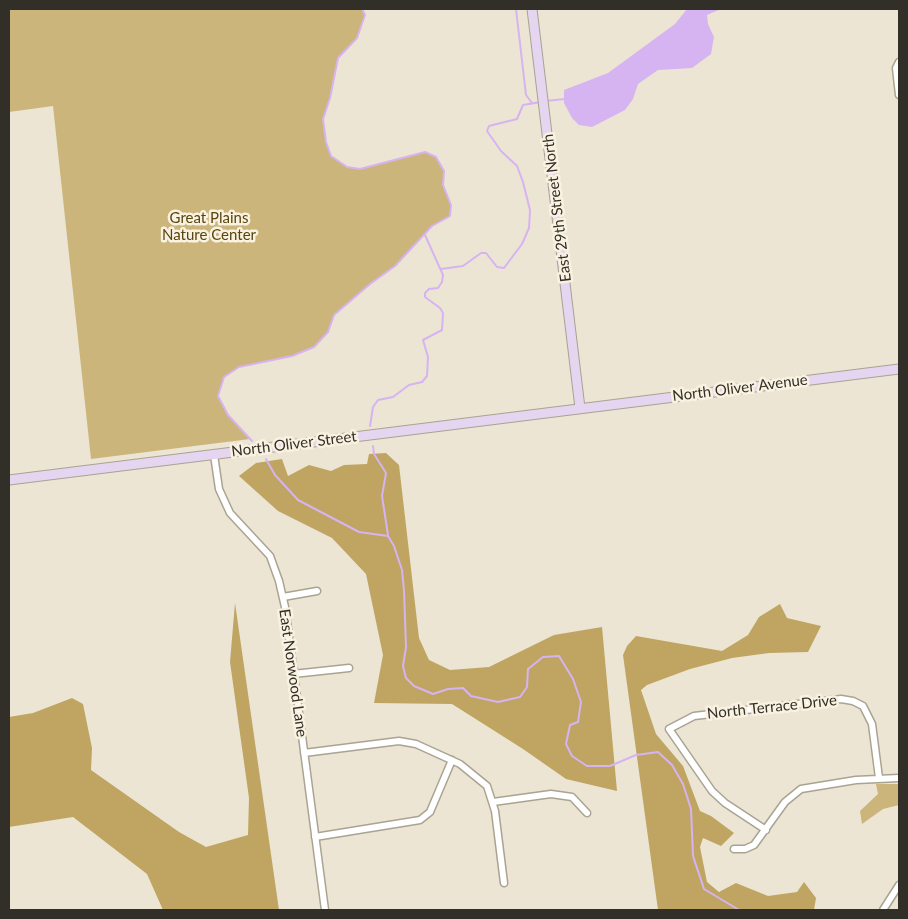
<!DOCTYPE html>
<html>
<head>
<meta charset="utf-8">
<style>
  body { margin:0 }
  #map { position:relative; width:908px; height:919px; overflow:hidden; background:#ece5d4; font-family:Lato,sans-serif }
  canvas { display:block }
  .frame { position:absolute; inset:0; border:10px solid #322f29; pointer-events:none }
</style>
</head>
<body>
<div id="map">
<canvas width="908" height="919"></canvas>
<div class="frame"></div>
</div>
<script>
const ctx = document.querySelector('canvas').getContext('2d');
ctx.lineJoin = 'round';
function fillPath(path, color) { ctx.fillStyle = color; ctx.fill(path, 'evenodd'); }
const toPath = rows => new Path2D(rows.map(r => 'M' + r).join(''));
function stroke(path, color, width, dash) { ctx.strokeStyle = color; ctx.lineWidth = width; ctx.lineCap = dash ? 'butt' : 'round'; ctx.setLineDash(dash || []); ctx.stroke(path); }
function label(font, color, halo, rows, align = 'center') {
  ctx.font = font + ' Lato,sans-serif'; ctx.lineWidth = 5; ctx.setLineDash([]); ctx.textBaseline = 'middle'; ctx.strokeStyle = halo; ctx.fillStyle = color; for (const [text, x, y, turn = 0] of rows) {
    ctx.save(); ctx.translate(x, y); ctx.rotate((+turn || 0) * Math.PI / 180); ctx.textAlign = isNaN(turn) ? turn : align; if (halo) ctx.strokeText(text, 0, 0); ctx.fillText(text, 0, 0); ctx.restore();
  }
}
fillPath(toPath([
  [9,9,362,9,365,15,357,38,338,58,330,98,323,119,326,142,331,156,347,167,360,169,425,152,436,157,444,171,443,185,451,205,450,216,432,226,395,266,370,284,334,315,328,332,314,347,292,356,239,367,224,377,218,396,228,415,250,439,91,459,53,106,9,112],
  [876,784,899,784,899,805,883,809,862,824,860,811,878,794]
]), '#ccb57a');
fillPath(toPath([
  [386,453,399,465,419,638,429,660,450,670,489,667,554,635,602,627,617,791,566,779,523,749,452,704,374,703,383,655,366,574,332,538,278,511,239,476,256,463,282,459,288,476,309,465,331,471,344,465,367,464,369,454],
  [235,603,279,910,163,910,147,874,73,817,9,827,9,717,33,713,72,698,83,704,92,748,91,770,179,832,206,847,248,835,249,798,230,662],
  [780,604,787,618,821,626,808,652,769,653,732,658,690,669,647,685,641,690,656,734,683,766,700,811,711,816,734,833,721,846,703,838,700,847,707,882,719,892,736,883,768,896,797,892,804,882,816,898,814,910,658,910,623,655,627,646,636,636,722,651,748,635,759,617]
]), '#bfa561');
fillPath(toPath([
  [687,9,721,9,707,15,708,24,714,37,711,54,692,68,658,70,638,84,633,99,625,110,592,127,579,125,572,118,564,103,564,90,608,73,675,24]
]), '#d6b3f1');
stroke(toPath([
  [516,9,526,95,532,103],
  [545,101,565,99],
  [441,269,463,266,481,253,486,253,497,267,504,268,522,244,529,228,530,210,523,182,517,166,501,151,487,131,489,126,517,119,523,105,541,102],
  [370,426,373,407,378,400,393,397,409,385,422,382,427,376,428,357,423,340,442,330,443,313,440,308,425,297,425,293,429,289,438,288,442,282,443,275,425,235],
  [252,441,228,415,218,396,224,377,239,367,292,356,314,347,328,332,334,315,370,284,395,266,432,226,450,216,451,205,443,185,444,171,436,157,425,152,360,169,347,167,331,156,326,142,323,119,330,98,338,58,357,38,365,15,362,9],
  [373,446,374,454,386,473,382,496,388,535],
  [266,459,275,475,298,500,359,532,388,536,394,546,402,570,404,591,406,647,403,666,406,678,414,686,433,694,448,689,463,688,471,696,498,702,520,697,527,687,528,669,543,657,559,656,573,679,581,702,578,722,570,725,566,744,572,756,587,766,610,766,636,755,658,752,672,765,683,784,691,809,693,856,704,889,739,910]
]), '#d6b3f1', 2);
const street = toPath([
  [899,62,896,68,899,95],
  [214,455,219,489,230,513,270,556,279,581,285,607,325,910],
  [283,597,317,591],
  [293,674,349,668],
  [304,753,399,741,416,744,460,764,487,786,495,811,504,883],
  [493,802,551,794,572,797,587,813],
  [766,830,725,803,712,791,669,729,694,716,841,699,853,701,863,706,872,724,879,778],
  [315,837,420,820,430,812,452,760],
  [734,849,745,849,754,845,785,802,801,789,856,780,899,778],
  [883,910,899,885]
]);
const secondary = toPath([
  [532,9,580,408],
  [9,480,899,369]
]);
stroke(street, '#a9a392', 9);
stroke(secondary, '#a9a392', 11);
stroke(street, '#fff', 6);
stroke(secondary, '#e5d5f0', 9);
label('15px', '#322f29', '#f9f2e1', [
  ["East 29th Street North",557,208,-97],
  ["North Oliver Avenue",740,388,-7],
  ["North Oliver Street",294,444,-7],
  ["East Norwood Lane",293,673,82],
  ["North Terrace Drive",772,707,-6]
]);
label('15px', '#58450f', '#f9f2e1', [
  ["Great Plains",209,218],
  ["Nature Center",209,235]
]);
</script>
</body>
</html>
